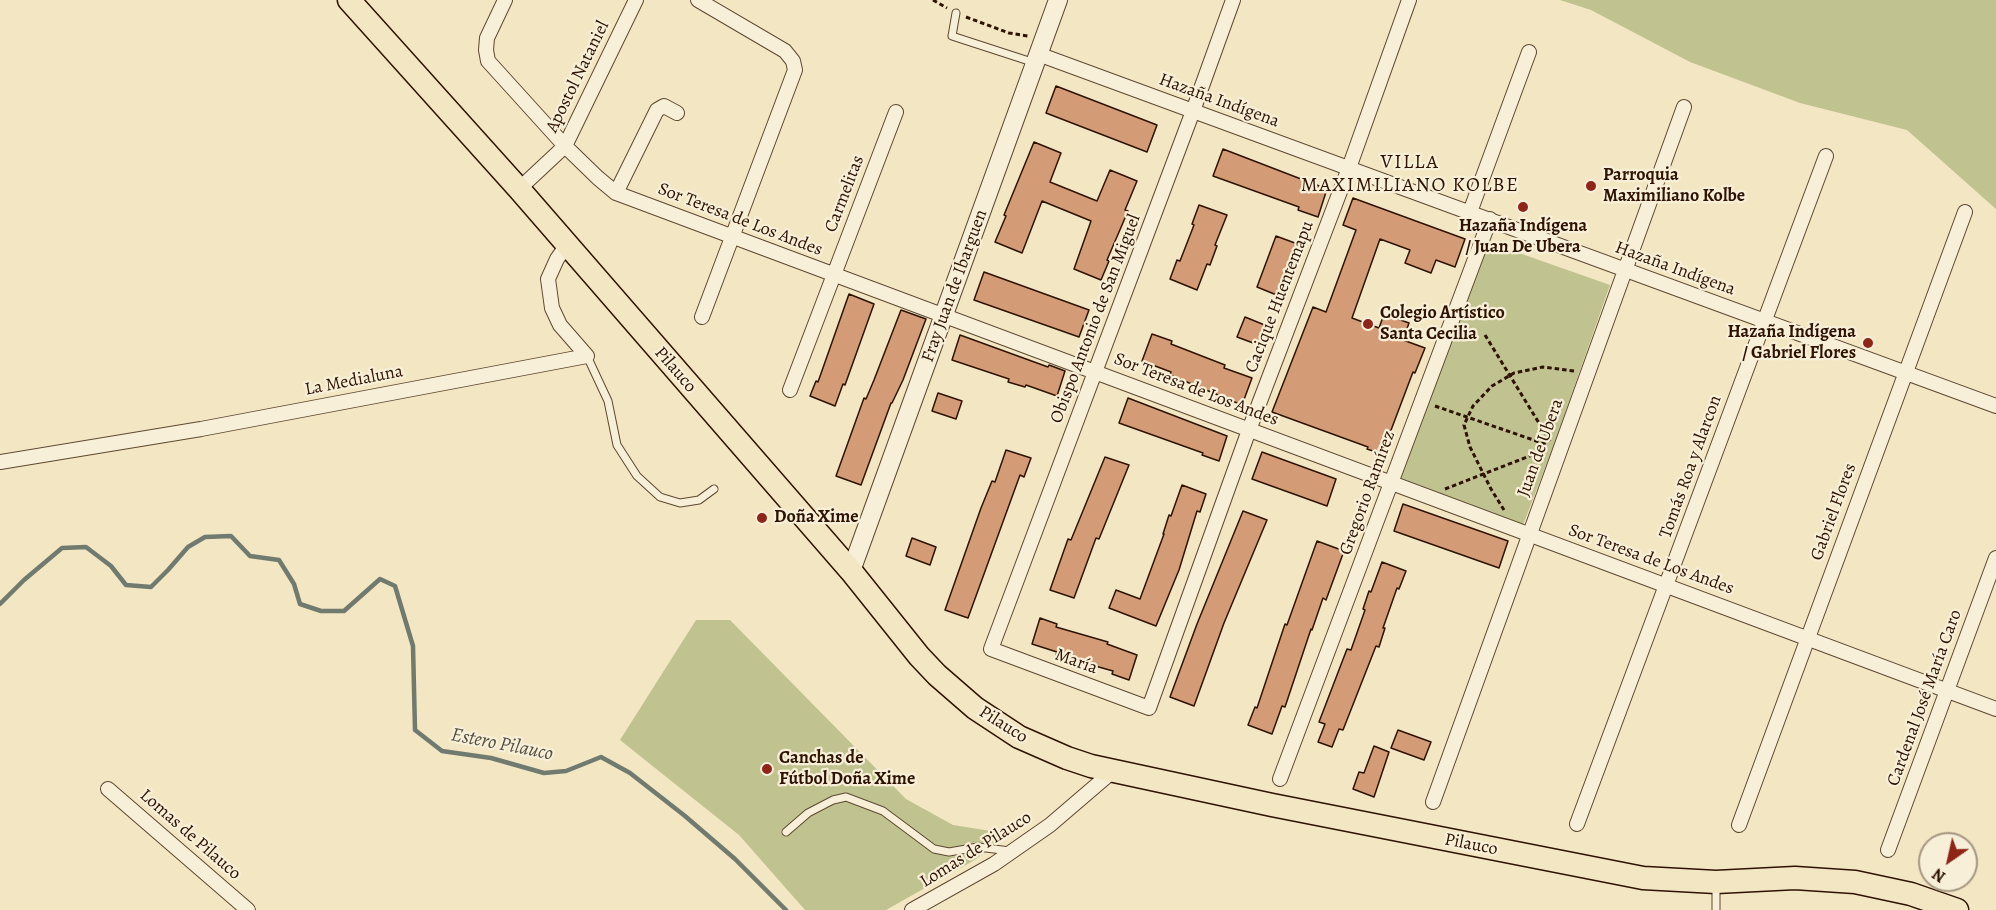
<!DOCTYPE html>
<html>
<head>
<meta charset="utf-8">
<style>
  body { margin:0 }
  #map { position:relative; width:1996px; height:910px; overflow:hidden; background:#f3e6c3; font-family:Alegreya,serif }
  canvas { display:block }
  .north { position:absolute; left:1918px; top:832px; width:60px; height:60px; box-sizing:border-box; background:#f7efd8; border:2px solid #a69782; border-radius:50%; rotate:214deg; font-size:16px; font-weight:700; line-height:24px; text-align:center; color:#2d1300 }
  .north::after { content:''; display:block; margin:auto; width:21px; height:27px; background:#8f2418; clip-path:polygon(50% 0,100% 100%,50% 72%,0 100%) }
</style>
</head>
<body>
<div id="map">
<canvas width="1996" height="910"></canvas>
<div class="north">N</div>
</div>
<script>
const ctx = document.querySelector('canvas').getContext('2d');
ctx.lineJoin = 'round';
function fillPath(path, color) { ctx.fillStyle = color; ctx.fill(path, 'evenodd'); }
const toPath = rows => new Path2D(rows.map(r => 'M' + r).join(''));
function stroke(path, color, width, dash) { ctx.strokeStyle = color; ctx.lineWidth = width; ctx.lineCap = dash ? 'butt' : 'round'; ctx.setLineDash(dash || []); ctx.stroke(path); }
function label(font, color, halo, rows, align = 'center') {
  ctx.font = font + ' Alegreya,serif'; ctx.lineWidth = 4.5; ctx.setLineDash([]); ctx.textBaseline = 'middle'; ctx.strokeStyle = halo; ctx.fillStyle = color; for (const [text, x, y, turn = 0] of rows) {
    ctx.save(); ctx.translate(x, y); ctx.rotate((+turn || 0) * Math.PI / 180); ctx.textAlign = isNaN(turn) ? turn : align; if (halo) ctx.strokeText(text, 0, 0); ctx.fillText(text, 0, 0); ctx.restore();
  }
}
fillPath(toPath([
  [1560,0,1996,0,1996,209,1907,130,1800,103,1690,62,1591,10],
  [1485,241,1610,285,1553,447,1523,525,1398,479],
  [696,620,730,620,906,799,953,825,1010,834,973,861,886,910,805,910,739,835,620,740]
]), '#c0c390');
stroke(toPath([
  [0,604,24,580,62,548,86,547,111,566,126,585,151,587,168,570,188,547,205,537,231,536,250,556,279,560,294,584,300,604,321,611,344,611,380,579,395,586,413,646,415,730,442,751,491,758,544,773,566,771,601,757,630,773,685,816,735,859,786,910]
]), '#707a6f', 4.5);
const building = toPath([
  [1056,86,1157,125,1147,152,1046,113,1056,86],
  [1034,142,1061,153,1050,182,1097,201,1110,170,1137,181,1125,210,1128,211,1107,260,1109,261,1101,280,1074,269,1091,221,1042,201,1022,253,995,242,1006,216,1004,215,1034,142],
  [1223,149,1327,189,1318,217,1298,210,1299,207,1213,176,1223,149],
  [1353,198,1465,239,1455,267,1436,260,1431,273,1405,263,1410,250,1380,239,1352,318,1379,328,1384,314,1409,323,1403,340,1425,348,1415,373,1413,372,1382,454,1367,449,1368,447,1272,412,1313,307,1326,312,1356,230,1343,225,1353,198],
  [1199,205,1227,215,1215,245,1217,246,1210,265,1207,264,1197,290,1170,279,1177,260,1180,261,1194,225,1192,224,1199,205],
  [1276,236,1303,246,1284,298,1257,287,1276,236],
  [984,272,1089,310,1079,337,974,300,984,272],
  [849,294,874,304,845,385,843,384,835,406,810,396,816,381,818,382,849,294],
  [901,310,926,319,903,380,892,403,891,403,861,485,836,476,864,398,866,399,874,380,901,310],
  [1245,317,1272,328,1264,347,1237,337,1245,317],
  [1152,334,1172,341,1171,344,1225,365,1224,368,1252,378,1242,405,1170,375,1171,372,1142,361,1152,334],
  [960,335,1048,367,1049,365,1065,371,1057,396,1026,385,1025,387,1008,382,1009,379,952,360,960,335],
  [938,393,962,401,956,419,932,411,938,393],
  [1128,398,1227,436,1219,461,1202,455,1203,453,1119,423,1128,398],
  [1006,450,1031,458,1024,477,1020,475,968,618,945,610,981,508,992,481,995,482,1006,450],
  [1262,452,1336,479,1327,506,1252,479,1262,452],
  [1105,457,1129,465,1099,539,1096,538,1074,598,1050,590,1068,539,1071,540,1105,457],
  [1182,485,1206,494,1200,512,1197,511,1179,570,1156,626,1109,608,1116,590,1140,599,1164,534,1163,534,1169,515,1171,516,1182,485],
  [1403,504,1508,541,1499,568,1394,531,1403,504],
  [1243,511,1267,520,1224,623,1194,706,1170,697,1197,624,1243,511],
  [912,538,936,547,930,565,906,556,912,538],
  [1317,541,1344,551,1326,600,1323,598,1312,630,1311,629,1285,707,1282,706,1272,734,1248,725,1255,707,1257,708,1285,624,1287,625,1317,541],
  [1382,562,1406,571,1399,589,1397,588,1383,628,1385,628,1379,647,1376,646,1343,730,1339,729,1332,747,1318,742,1325,724,1319,722,1347,649,1351,650,1365,610,1363,609,1369,591,1371,592,1382,562],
  [1040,618,1057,624,1056,627,1108,642,1107,644,1137,655,1129,680,1112,674,1113,671,1056,655,1057,652,1032,644,1040,618],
  [1398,730,1431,742,1424,760,1391,748,1398,730],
  [1374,746,1389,752,1374,797,1353,789,1359,772,1364,773,1374,746]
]);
fillPath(building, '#d49c76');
stroke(building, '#2d1300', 1.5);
const service = toPath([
  [956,13,952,36,1035,63],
  [587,356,608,401,617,445,637,476,660,497,680,503,699,500,714,489],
  [786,832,808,813,833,800,846,797,883,811,934,849,949,852,978,847,1010,851],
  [1716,886,1716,910]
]);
const minor = toPath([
  [505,0,487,38,486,50,488,61,565,146,598,178,616,193,1996,709],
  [698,0,785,51,793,61,795,70,702,317],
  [1233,0,1193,111,991,649,1149,708,1249,430,1349,168,1409,0],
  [1038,54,1996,406],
  [519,189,565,146,636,0],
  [616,193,657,110,664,106,677,113],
  [1470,212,1529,52],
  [790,390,896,112],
  [0,462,201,429,587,356,560,325,552,308,548,279,557,259,567,245],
  [1280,779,1490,219],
  [108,789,248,910],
  [1433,802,1684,107],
  [1577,824,1826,156],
  [1739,825,1965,212],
  [1888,850,1996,558],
  [912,910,994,864,1050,825,1113,771]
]);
const tertiary = toPath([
  [851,571,1058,0]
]);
const primary = toPath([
  [349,0,519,189,851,571,919,656,937,675,975,708,1019,737,1067,758,1091,766,1272,805,1643,878,1716,882,1795,878,1855,882,1911,894,1957,910]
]);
stroke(service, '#5e4831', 9);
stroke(minor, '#5e4831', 16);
stroke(tertiary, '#5e4831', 20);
stroke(primary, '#2d1300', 25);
stroke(toPath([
  [933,0,947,8],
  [966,17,1009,33,1028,36],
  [1485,335,1550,441],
  [1435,406,1548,445],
  [1445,489,1545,450],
  [1504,510,1491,489,1470,447,1464,425,1473,406,1492,386,1514,373,1543,367,1574,371]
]), '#2d1300', 3, [4.5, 3]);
stroke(service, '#f7efd8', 7);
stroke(minor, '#f7efd8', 14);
stroke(tertiary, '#f7efd8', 18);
stroke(primary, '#f3e6c3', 22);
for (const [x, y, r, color] of [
  [1591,186,6,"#8f2418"],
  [1523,207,6,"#8f2418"],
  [1368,324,6,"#8f2418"],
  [1868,343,6,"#8f2418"],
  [762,518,6,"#8f2418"],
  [767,769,6,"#8f2418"]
]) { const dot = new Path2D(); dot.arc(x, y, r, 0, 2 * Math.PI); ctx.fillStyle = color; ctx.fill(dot); stroke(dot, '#f7efd8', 2); }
label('18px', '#2d1300', '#f7efd8', [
  ["Apostol Nataniel",578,77,-64],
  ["Hazaña Indígena",1219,101,20],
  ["Carmelitas",845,194,-69],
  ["Sor Teresa de Los Andes",740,220,21],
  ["Hazaña Indígena",1675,269,20],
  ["Fray Juan de Ibarguen",955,286,-70],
  ["Cacique Huentemapu",1280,297,-69],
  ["Obispo Antonio de San Miguel",1096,319,-69],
  ["Pilauco",675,370,49],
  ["La Medialuna",354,381,-11],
  ["Sor Teresa de Los Andes",1196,390,21],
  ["Juan de Ubera",1541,448,-70],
  ["Tomás Roa y Alarcon",1691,467,-70],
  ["Gregorio Ramírez",1368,493,-70],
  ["Gabriel Flores",1834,512,-70],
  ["Sor Teresa de Los Andes",1651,560,20],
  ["María",1076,662,20],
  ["Cardenal José María Caro",1925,698,-70],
  ["Pilauco",1003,725,32],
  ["Lomas de Pilauco",190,835,41],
  ["Pilauco",1471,845,11],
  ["Lomas de Pilauco",976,850,-32]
]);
label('bold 18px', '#2d1300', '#f7efd8', [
  ["Parroquia",1603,176],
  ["Maximiliano Kolbe",1603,197],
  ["Hazaña Indígena",1523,227,"center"],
  ["/ Juan De Ubera",1523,248,"center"],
  ["Colegio Artístico",1380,314],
  ["Santa Cecilia",1380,335],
  ["Hazaña Indígena",1856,333,"right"],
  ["/ Gabriel Flores",1856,354,"right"],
  ["Doña Xime",774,518],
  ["Canchas de",779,759],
  ["Fútbol Doña Xime",779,780]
], 'left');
ctx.letterSpacing = '1.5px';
label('20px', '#2d1300', '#f7efd8', [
  ["VILLA",1410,163],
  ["MAXIMILIANO KOLBE",1410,186]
]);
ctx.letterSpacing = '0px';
label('italic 20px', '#544f41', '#f7efd8', [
  ["Estero Pilauco",502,745,11]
]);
</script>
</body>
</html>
